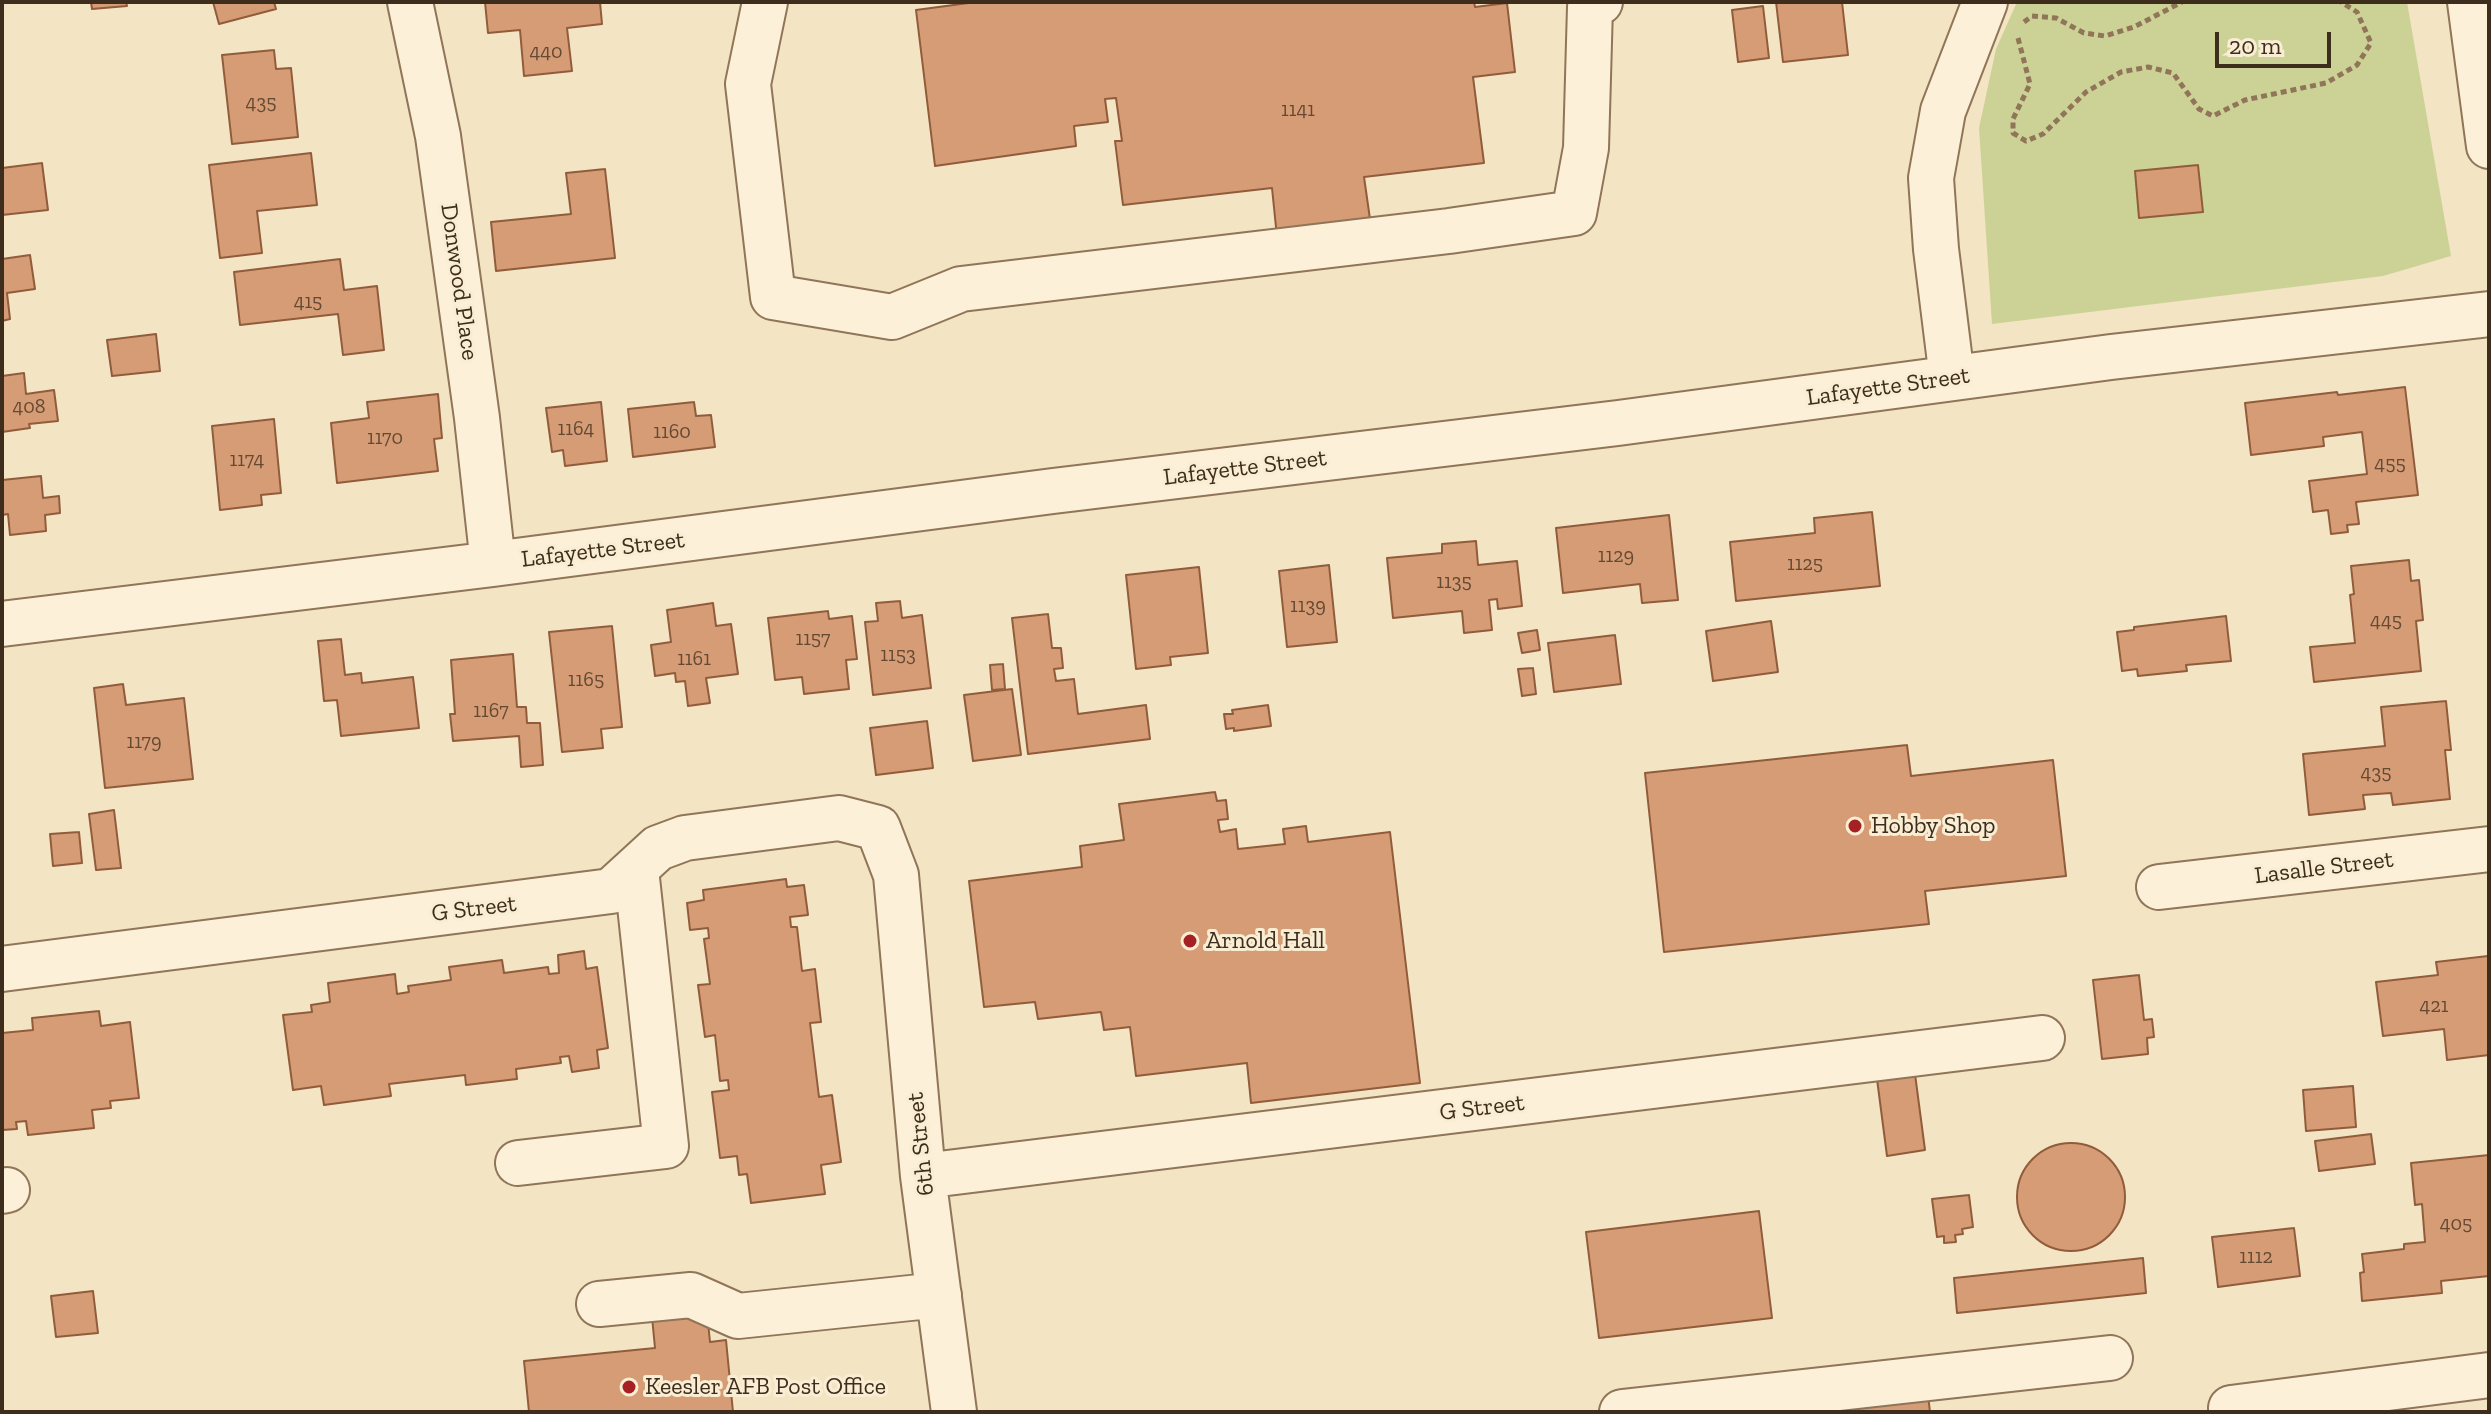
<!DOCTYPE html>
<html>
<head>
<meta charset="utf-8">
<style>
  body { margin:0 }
  #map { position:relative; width:2491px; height:1414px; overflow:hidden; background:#f3e4c4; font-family:"Zilla Slab",serif }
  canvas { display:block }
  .frame { position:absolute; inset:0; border:4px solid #3e2d1d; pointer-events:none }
  .scale { position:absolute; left:2215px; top:32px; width:116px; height:36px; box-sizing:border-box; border:4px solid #3e2d1d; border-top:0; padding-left:10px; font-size:24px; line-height:28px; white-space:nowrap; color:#3e2d1d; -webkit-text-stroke:6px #f9eed4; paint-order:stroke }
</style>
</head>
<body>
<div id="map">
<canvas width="2491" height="1414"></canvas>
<div class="frame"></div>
<div class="scale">20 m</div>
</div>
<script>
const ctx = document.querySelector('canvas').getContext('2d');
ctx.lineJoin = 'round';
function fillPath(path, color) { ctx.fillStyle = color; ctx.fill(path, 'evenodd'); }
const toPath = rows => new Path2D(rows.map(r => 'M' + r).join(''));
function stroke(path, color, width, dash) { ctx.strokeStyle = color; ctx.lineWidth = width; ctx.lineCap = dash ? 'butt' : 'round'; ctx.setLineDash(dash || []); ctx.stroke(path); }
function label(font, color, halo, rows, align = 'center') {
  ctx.font = font + ' "Zilla Slab",serif'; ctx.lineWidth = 6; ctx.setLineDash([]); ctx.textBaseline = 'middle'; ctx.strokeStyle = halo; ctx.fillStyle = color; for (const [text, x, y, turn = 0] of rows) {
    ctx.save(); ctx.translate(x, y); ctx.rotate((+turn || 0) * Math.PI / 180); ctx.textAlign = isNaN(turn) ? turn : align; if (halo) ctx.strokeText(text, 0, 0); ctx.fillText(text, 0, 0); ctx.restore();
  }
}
fillPath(toPath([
  [2017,2,2407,2,2451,256,2383,276,1992,324,1979,128,1996,49]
]), '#ccd296');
const building = toPath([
  [91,2,126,2,127,6,92,9,91,2],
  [213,2,274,2,276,9,219,24,213,2],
  [485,2,600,2,602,24,567,28,572,71,524,76,520,30,488,33,485,2],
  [976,2,1474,2,1475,7,1507,3,1515,72,1473,77,1484,163,1364,177,1371,226,1277,237,1272,188,1123,205,1115,141,1122,141,1116,98,1105,99,1108,122,1074,126,1076,146,935,166,916,10,976,2],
  [1776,2,1842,2,1848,55,1783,62,1776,2],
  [1763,6,1769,58,1738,62,1732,10,1763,6],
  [274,50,276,69,291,68,298,137,232,144,222,55,274,50],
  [311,153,317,205,257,211,262,253,220,258,209,165,311,153],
  [42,163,48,210,2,215,2,168,42,163],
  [2198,165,2203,212,2139,218,2135,171,2198,165],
  [605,169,615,258,496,271,491,222,571,214,566,173,605,169],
  [30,255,35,289,7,293,10,319,2,321,2,259,30,255],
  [340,259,344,290,377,286,384,350,343,355,338,314,240,325,234,272,340,259],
  [156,334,160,371,112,376,107,340,156,334],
  [24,373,26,394,54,390,58,421,29,424,30,428,2,432,2,376,24,373],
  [2405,387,2418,495,2356,502,2359,524,2347,525,2348,532,2331,534,2328,510,2313,512,2309,481,2367,474,2362,432,2323,437,2324,446,2251,455,2245,403,2337,392,2338,395,2405,387],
  [438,394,442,438,434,439,438,471,337,483,331,423,369,418,367,402,438,394],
  [601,402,607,461,565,466,563,450,552,452,546,408,601,402],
  [694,402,696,416,711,415,715,447,633,457,628,409,694,402],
  [274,419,281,493,261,495,262,505,220,510,212,426,274,419],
  [41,476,43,498,59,496,60,513,45,515,46,531,10,535,8,514,2,515,2,480,41,476],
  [1872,512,1880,586,1736,601,1730,542,1815,533,1814,518,1872,512],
  [1669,515,1678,600,1642,603,1640,584,1563,593,1556,528,1669,515],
  [1476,541,1478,565,1517,561,1522,606,1498,609,1497,599,1489,600,1492,630,1464,633,1462,611,1393,618,1387,558,1442,553,1442,544,1476,541],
  [2409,560,2411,581,2419,580,2423,620,2416,621,2421,671,2314,682,2310,647,2355,643,2350,595,2354,594,2351,566,2409,560],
  [1329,565,1337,642,1287,647,1279,571,1329,565],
  [1199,567,1208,653,1170,657,1171,665,1136,669,1126,575,1199,567],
  [900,601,902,618,922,615,931,688,873,695,865,622,878,621,876,603,900,601],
  [713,603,716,626,731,624,738,674,706,678,710,703,688,706,685,681,676,682,675,673,655,676,651,645,671,642,667,610,713,603],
  [828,611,829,619,852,616,857,659,846,660,849,689,804,694,802,677,775,680,768,618,828,611],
  [1048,614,1052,648,1061,648,1063,668,1054,669,1056,681,1074,679,1078,714,1146,705,1150,739,1028,754,1012,618,1048,614],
  [2226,616,2231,661,2186,665,2187,671,2138,676,2137,669,2122,671,2117,632,2134,630,2134,627,2226,616],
  [1771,621,1778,672,1713,681,1706,631,1771,621],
  [612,626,622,727,601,729,603,748,562,752,549,632,612,626],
  [1537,630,1540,650,1522,653,1518,633,1537,630],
  [1615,635,1621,684,1554,692,1548,643,1615,635],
  [341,639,345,675,361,673,362,683,413,677,419,728,341,736,337,700,324,701,318,641,341,639],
  [513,654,517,707,526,707,527,723,540,723,543,765,521,767,519,736,453,741,450,714,455,714,451,660,513,654],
  [1003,664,1005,689,992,690,990,665,1003,664],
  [1533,668,1536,694,1522,696,1518,669,1533,668],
  [123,684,126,705,184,698,193,779,105,788,94,688,123,684],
  [1012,689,1021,755,973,761,964,695,1012,689],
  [2446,701,2451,750,2445,750,2450,799,2393,805,2391,793,2363,795,2365,809,2309,815,2303,754,2385,746,2381,707,2446,701],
  [1268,705,1271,726,1234,731,1234,728,1226,729,1224,714,1233,714,1232,710,1268,705],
  [927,721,933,768,876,775,870,728,927,721],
  [1907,745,1911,776,2053,760,2066,876,1925,891,1929,924,1664,952,1645,773,1907,745],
  [1215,792,1217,801,1226,800,1228,819,1218,820,1220,832,1236,829,1238,849,1285,844,1283,829,1306,826,1308,842,1390,832,1420,1083,1251,1103,1247,1063,1136,1076,1130,1027,1104,1030,1101,1012,1038,1019,1035,1002,984,1007,969,881,1082,867,1080,846,1124,840,1119,804,1215,792],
  [114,810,121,868,96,870,89,814,114,810],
  [79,832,82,863,53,866,50,834,79,832],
  [786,879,787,887,804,885,808,915,790,917,791,927,797,927,802,971,815,969,821,1022,810,1023,819,1097,832,1095,841,1162,821,1165,825,1194,751,1203,747,1174,739,1175,737,1156,720,1158,712,1092,729,1090,728,1080,720,1081,715,1035,705,1037,698,985,710,984,704,939,709,938,708,928,690,930,687,903,704,900,703,890,786,879],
  [584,951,586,969,597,967,608,1048,597,1050,599,1068,572,1072,569,1056,560,1057,561,1063,516,1069,517,1079,466,1085,465,1075,389,1084,391,1096,324,1105,321,1086,293,1090,283,1015,312,1012,311,1005,330,1002,328,983,395,974,397,994,409,992,408,986,451,980,449,967,502,960,504,973,548,967,549,974,559,973,558,955,584,951],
  [2488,956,2489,1055,2447,1060,2444,1029,2383,1036,2376,982,2438,975,2436,962,2488,956],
  [2139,975,2144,1020,2152,1019,2154,1037,2147,1038,2148,1054,2102,1059,2093,980,2139,975],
  [99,1011,101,1026,130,1022,139,1098,110,1101,111,1108,92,1110,94,1128,28,1135,26,1121,16,1122,17,1129,2,1130,2,1033,33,1030,32,1018,99,1011],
  [1915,1074,1925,1150,1887,1156,1877,1079,1915,1074],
  [2353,1086,2356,1127,2306,1131,2303,1090,2353,1086],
  [2371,1134,2375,1164,2319,1171,2315,1141,2371,1134],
  '2017 1197a54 54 0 1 1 108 0a54 54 0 1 1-108 0Z',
  [2489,1155,2489,1276,2441,1281,2442,1293,2362,1301,2360,1273,2364,1272,2362,1254,2404,1249,2404,1244,2425,1242,2422,1204,2415,1205,2411,1163,2489,1155],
  [1969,1195,1973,1227,1962,1229,1963,1234,1955,1235,1956,1242,1944,1243,1944,1236,1937,1237,1932,1199,1969,1195],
  [1759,1211,1772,1318,1599,1338,1586,1232,1759,1211],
  [2294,1228,2300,1276,2218,1287,2212,1237,2294,1228],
  [2143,1258,2146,1293,1957,1313,1954,1278,2143,1258],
  [93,1291,98,1333,56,1337,51,1296,93,1291],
  [707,1312,710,1342,726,1340,733,1412,529,1412,524,1361,655,1348,652,1317,707,1312],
  [1928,1395,1930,1412,1855,1412,1854,1403,1928,1395]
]);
fillPath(building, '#d59c76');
stroke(building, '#915c3b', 2);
const minor = toPath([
  [410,2,438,136,477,418,493,564],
  [765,2,748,84,773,297,892,317,961,289,1449,231,1574,213,1586,148,1590,7,1600,2],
  [2470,2,2489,146],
  [1952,378,1936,249,1931,178,1943,111,1985,2],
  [2,624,493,564,1053,491,1618,423,2111,357,2489,314],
  [2159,887,2489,849],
  [2,969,611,891,658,848,685,838,839,818,878,828,896,875,923,1176,954,1412],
  [518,1163,666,1146,636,869],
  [923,1176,2042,1038],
  [2,1191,7,1190],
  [599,1304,691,1295,738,1316,939,1295],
  [2231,1408,2489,1375],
  [1622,1412,2110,1358]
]);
stroke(minor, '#907558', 48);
stroke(toPath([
  [2024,22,2032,16,2056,18,2084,33,2105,36,2134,27,2182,2],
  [2018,38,2030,84,2013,119,2013,133,2026,141,2043,134,2086,92,2121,72,2148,67,2173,73,2199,109,2213,116,2245,100,2326,83,2357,65,2371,43,2357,12,2341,2]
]), '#907558', 5, [6, 4]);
stroke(minor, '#fcf1d8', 44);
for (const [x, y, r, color] of [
  [1855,826,8,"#a52124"],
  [1190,941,8,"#a52124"],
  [629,1387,8,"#a52124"]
]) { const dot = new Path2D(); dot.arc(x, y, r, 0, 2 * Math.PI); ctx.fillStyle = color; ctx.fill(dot); stroke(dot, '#f9eed4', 3); }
label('20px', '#644933', null, [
  ["440",546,52],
  ["435",261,103],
  ["1141",1298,110],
  ["415",308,302],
  ["408",29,407],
  ["1164",576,429],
  ["1160",672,432],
  ["1170",385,438],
  ["1174",247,460],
  ["455",2390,464],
  ["1129",1616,556],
  ["1125",1805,564],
  ["1135",1454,582],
  ["1139",1308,606],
  ["445",2386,621],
  ["1157",813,639],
  ["1153",898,655],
  ["1161",694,659],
  ["1165",586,680],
  ["1167",491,711],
  ["1179",144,742],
  ["435",2376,773],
  ["421",2434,1006],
  ["405",2456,1224],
  ["1112",2256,1257]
]);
label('24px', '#3e2d1d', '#f9eed4', [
  ["Donwood Place",459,282,82],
  ["Lafayette Street",1888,387,-8],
  ["Lafayette Street",1245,468,-7],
  ["Lafayette Street",603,550,-7],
  ["Lasalle Street",2324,868,-7],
  ["G Street",474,909,-7],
  ["G Street",1482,1108,-7],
  ["6th Street",921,1144,-96]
]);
label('24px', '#3e2d1d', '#f9eed4', [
  ["Hobby Shop",1871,826],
  ["Arnold Hall",1206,941],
  ["Keesler AFB Post Office",645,1387]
], 'left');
</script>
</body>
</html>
